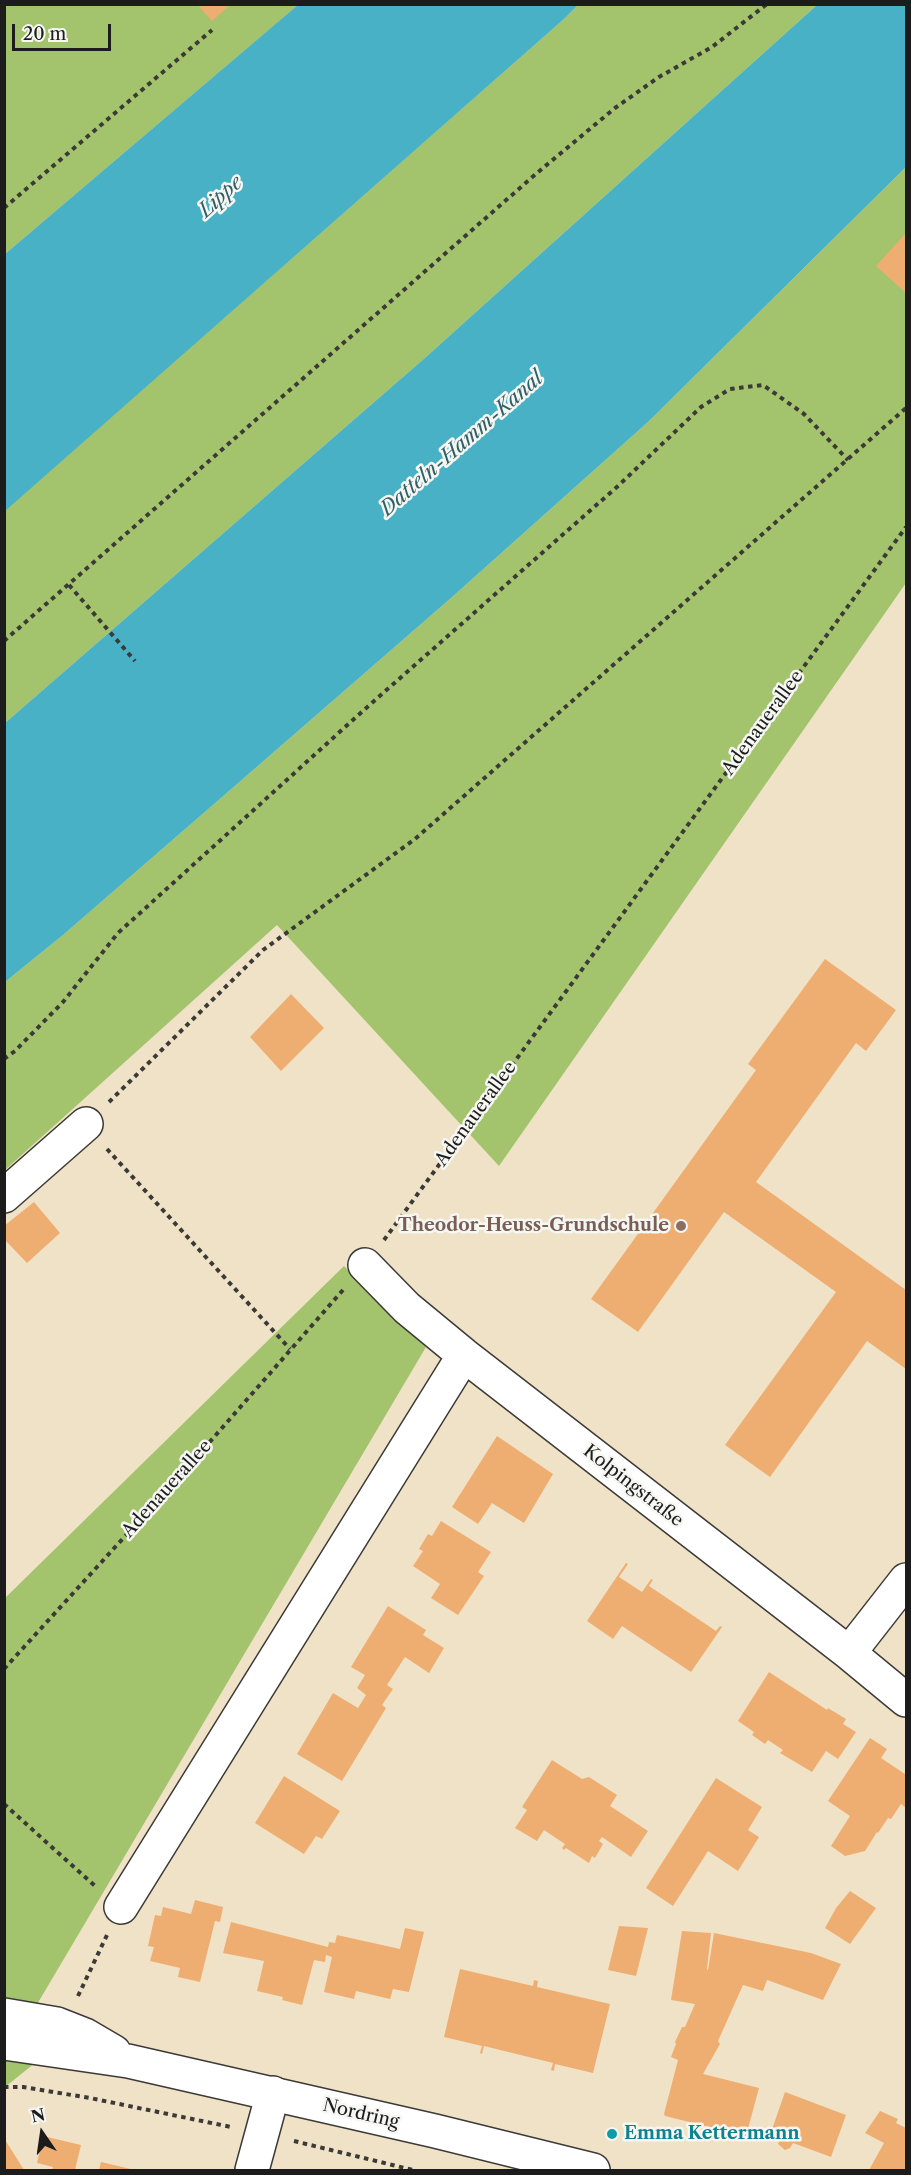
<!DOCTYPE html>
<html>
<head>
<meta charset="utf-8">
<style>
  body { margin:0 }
  #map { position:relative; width:911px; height:2175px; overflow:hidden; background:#efe2c7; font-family:"Libre Caslon Text",serif }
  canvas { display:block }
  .frame { position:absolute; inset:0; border:6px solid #1c1c1c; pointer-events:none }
  .north { position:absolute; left:12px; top:2103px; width:60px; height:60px; -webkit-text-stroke:4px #f6f6f2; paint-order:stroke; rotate:347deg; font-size:16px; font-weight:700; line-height:24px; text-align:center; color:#1c1c1c }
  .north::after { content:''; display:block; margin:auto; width:21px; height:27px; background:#1c1c1c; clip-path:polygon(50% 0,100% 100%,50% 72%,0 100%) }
  .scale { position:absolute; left:12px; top:24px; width:99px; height:27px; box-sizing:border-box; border:3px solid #1c1c1c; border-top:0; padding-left:8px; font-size:18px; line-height:21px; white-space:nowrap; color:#1c1c1c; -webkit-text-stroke:4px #f6f6f2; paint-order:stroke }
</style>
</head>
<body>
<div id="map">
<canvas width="911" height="2175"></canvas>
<div class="frame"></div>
<div class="north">N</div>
<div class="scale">20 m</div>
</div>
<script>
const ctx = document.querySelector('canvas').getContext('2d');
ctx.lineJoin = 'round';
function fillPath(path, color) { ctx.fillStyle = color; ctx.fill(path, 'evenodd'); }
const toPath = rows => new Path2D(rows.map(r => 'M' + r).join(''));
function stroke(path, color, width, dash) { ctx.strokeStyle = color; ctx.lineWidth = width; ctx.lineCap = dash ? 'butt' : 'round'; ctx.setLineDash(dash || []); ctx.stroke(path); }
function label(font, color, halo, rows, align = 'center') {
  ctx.font = font + ' "Libre Caslon Text",serif'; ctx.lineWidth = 5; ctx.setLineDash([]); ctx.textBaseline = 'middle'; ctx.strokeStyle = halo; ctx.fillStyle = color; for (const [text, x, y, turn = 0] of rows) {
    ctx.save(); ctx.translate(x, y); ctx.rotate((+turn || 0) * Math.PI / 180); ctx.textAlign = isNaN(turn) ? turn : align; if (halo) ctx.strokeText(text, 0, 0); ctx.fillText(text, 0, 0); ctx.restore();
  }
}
fillPath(toPath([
  [5,5,298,5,5,254],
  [578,5,817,5,426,357,5,723,4,511,564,19],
  [906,167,906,583,499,1166,277,925,5,1170,5,982,63,935,221,798,451,598,648,422],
  [344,1266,426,1347,36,2006,5,1998,4,1599],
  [5,2054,40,2059,5,2087]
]), '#a3c46d');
fillPath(toPath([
  [299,4,578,5,564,19,5,511,5,254],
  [817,5,906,5,906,167,648,422,451,598,221,798,63,935,5,982,5,723,426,357]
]), '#48b1c6');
fillPath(toPath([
  [197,4,231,4,212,21],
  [906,233,906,293,876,266],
  [825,959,896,1010,866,1051,856,1043,756,1182,906,1290,906,1369,867,1341,770,1477,725,1445,836,1292,724,1212,638,1332,591,1299,756,1070,748,1064],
  [291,994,324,1028,281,1071,250,1037],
  [34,1202,60,1233,27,1263,4,1239,4,1226],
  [497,1436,553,1474,524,1523,492,1503,478,1524,452,1507],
  [441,1521,491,1552,478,1572,484,1576,458,1615,431,1598,440,1584,413,1566,423,1551,419,1549,428,1534,432,1536],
  [626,1563,628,1564,619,1577,642,1592,651,1579,653,1580,649,1586,716,1631,720,1626,722,1627,691,1672,622,1626,613,1639,587,1621],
  [388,1606,426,1630,423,1635,444,1648,429,1673,405,1657,387,1685,393,1689,382,1705,386,1708,342,1781,297,1754,333,1693,358,1708,366,1695,357,1688,365,1675,351,1667],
  [769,1672,827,1710,828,1708,846,1719,843,1724,856,1732,838,1759,826,1751,812,1772,780,1753,783,1750,768,1740,765,1744,752,1735,754,1732,738,1721],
  [870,1738,887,1749,881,1758,905,1774,906,1772,906,1808,901,1804,891,1819,888,1818,878,1833,877,1832,865,1851,845,1856,831,1846,850,1816,828,1801],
  [552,1760,582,1779,589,1777,617,1795,610,1806,648,1831,631,1857,602,1837,599,1841,603,1844,595,1858,592,1856,589,1863,566,1848,564,1850,562,1848,565,1844,544,1830,537,1841,515,1828,527,1810,522,1807],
  [284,1776,340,1811,322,1839,316,1836,304,1854,255,1823],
  [716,1778,762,1807,748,1830,759,1837,738,1871,708,1851,673,1906,646,1888],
  [850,1891,876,1908,850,1944,825,1928,836,1908],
  [195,1900,223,1907,220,1922,215,1921,200,1982,178,1977,180,1968,150,1961,154,1947,148,1946,155,1915,161,1916,163,1907,191,1914],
  [231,1922,328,1947,329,1942,335,1943,337,1935,400,1949,405,1928,424,1932,409,1992,393,1989,390,1999,356,1991,354,1999,324,1992,332,1957,326,1955,325,1962,314,1960,302,2005,282,2000,283,1997,257,1991,264,1961,223,1953],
  [619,1926,648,1928,636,1976,608,1970],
  [682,1931,711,1933,707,1969,708,1970,714,1933,811,1953,841,1964,823,2000,767,1980,763,1991,743,1985,718,2041,720,2044,703,2074,759,2088,746,2136,665,2116,664,2114,678,2060,671,2057,676,2044,675,2042,682,2027,685,2027,695,2004,671,2000],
  [460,1969,533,1986,534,1980,538,1981,537,1987,610,2004,593,2073,555,2064,554,2071,551,2070,553,2063,484,2046,482,2054,480,2053,482,2046,444,2037],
  [785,2092,846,2115,831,2157,793,2143,790,2148,785,2150,778,2144,780,2138,770,2135],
  [880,2111,898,2119,896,2123,906,2128,906,2170,869,2170,884,2143,865,2133],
  [43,2136,81,2145,75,2170,52,2170,53,2167,37,2163],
  [4,2138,24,2170,4,2170],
  [101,2162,135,2170,99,2170]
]), '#efae71');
const minor = toPath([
  [4,1196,86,1124],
  [365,1265,407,1308,464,1355,849,1653,906,1700],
  [849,1653,906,1580],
  [121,1907,464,1355],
  [252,2170,273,2093]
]);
const major = toPath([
  [4,2015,57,2024,85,2035,114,2052],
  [4,2043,128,2061,435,2131,593,2170]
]);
stroke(minor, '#3c3a36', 36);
stroke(major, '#3c3a36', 36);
stroke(toPath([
  [4,208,212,30],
  [69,585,135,661],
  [4,641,537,173,615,108,659,77,712,47,767,4],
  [4,1059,15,1051,63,1002,118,933,365,709,618,486,701,407,730,389,763,385,804,414,848,460],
  [109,1102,263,950,415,839,906,408],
  [107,1149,290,1349],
  [384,1240,906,527],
  [4,1669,179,1477,343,1290],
  [4,1804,95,1886],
  [78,1996,107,1935],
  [4,2087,23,2087,90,2098,231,2127],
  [294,2141,413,2170]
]), '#3c3a36', 4, [4.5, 4.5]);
stroke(minor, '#fff', 33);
stroke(major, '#fff', 33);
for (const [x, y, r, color] of [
  [681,1226,6,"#8d6e63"],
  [612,2134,6,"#0f9aa8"]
]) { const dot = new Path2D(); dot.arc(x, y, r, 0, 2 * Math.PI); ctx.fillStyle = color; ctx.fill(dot); stroke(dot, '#f6f6f2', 2); }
label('18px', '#1c1c1c', '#f6f6f2', [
  ["Adenauerallee",763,723,-54],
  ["Adenauerallee",476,1114,-54],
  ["Kolpingstraße",633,1486,38],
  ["Adenauerallee",167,1489,-48],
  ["Nordring",361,2114,13]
]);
label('bold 18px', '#785e54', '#f6f6f2', [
  ["Theodor-Heuss-Grundschule",669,1226]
], 'right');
label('bold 18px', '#0d838f', '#f6f6f2', [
  ["Emma Kettermann",624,2134]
], 'left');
label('italic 20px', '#305f68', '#f6f6f2', [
  ["Lippe",221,197,-42],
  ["Datteln-Hamm-Kanal",462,444,-41]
]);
</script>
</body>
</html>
